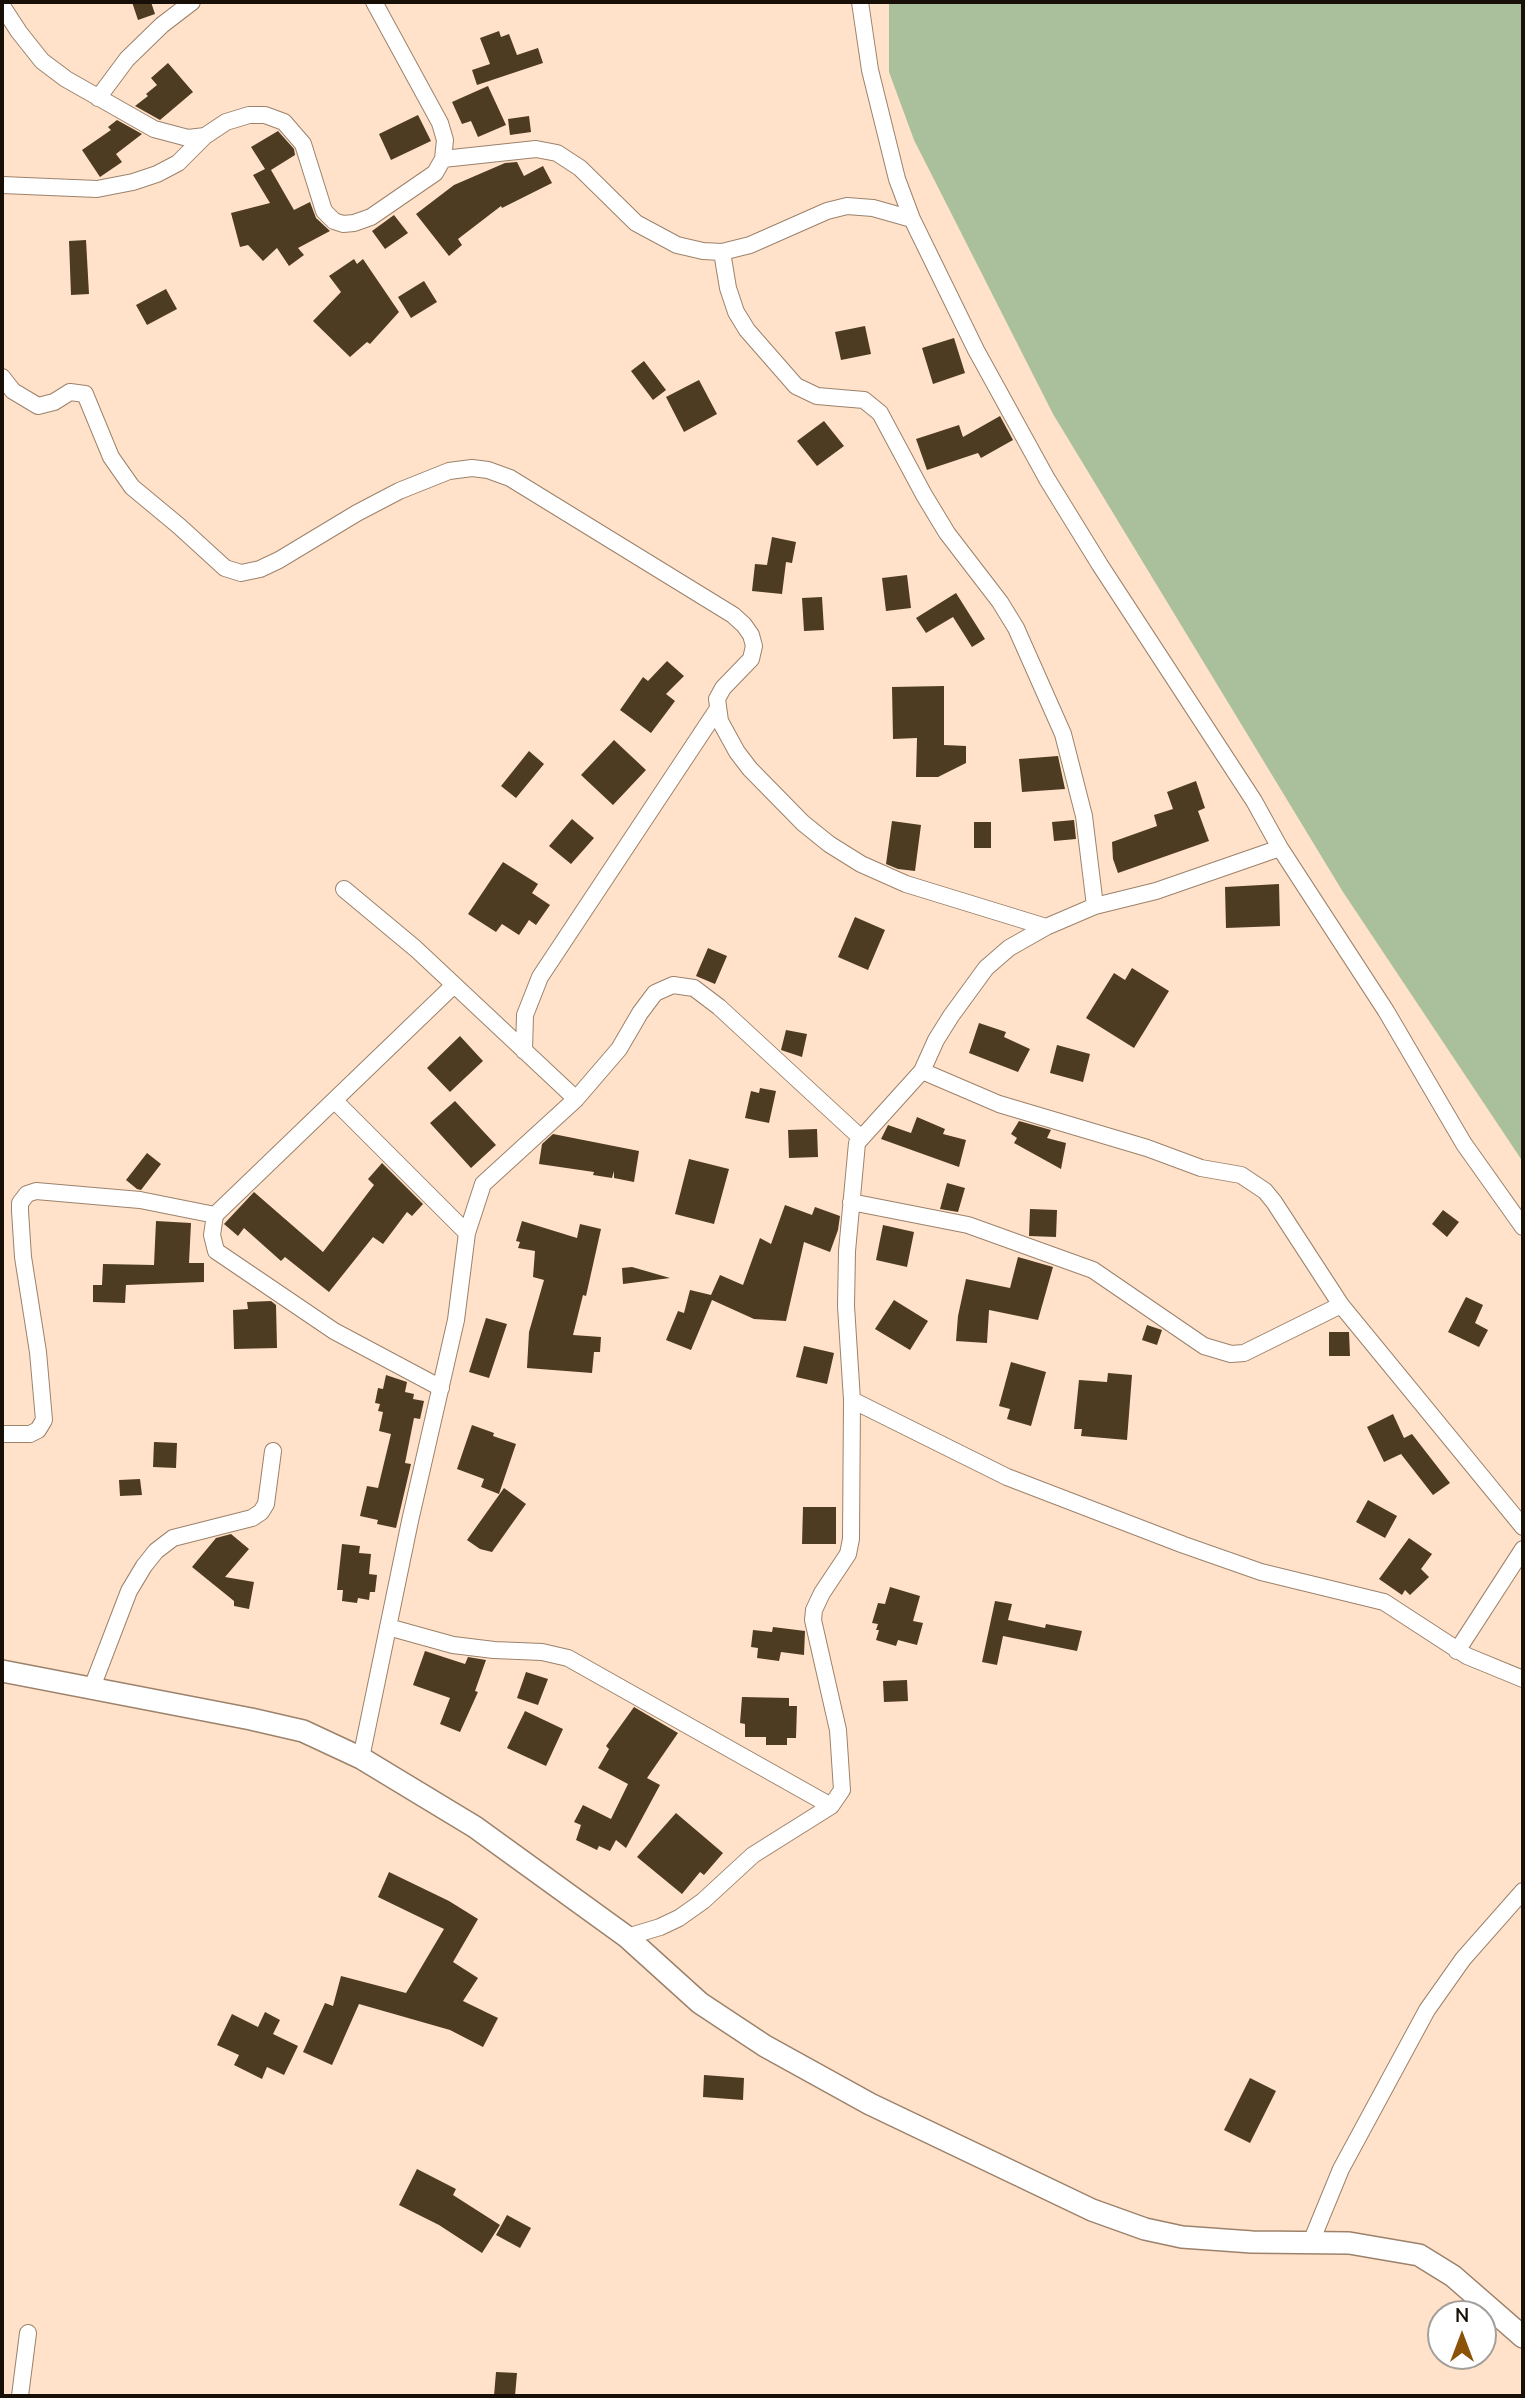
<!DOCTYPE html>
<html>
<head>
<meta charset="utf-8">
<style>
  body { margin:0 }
  #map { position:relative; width:1525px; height:2398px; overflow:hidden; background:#ffe2c9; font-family:"Nunito Sans",sans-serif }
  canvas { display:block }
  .frame { position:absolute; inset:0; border:4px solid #180f06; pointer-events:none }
  .north { position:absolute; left:1427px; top:2300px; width:70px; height:70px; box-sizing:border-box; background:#fff; border:2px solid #a39f9b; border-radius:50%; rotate:0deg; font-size:19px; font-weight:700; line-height:28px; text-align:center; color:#180f06 }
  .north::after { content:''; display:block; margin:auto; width:24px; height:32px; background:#8b5208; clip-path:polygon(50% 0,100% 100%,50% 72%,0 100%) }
</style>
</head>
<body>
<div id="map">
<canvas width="1525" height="2398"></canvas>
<div class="frame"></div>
<div class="north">N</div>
</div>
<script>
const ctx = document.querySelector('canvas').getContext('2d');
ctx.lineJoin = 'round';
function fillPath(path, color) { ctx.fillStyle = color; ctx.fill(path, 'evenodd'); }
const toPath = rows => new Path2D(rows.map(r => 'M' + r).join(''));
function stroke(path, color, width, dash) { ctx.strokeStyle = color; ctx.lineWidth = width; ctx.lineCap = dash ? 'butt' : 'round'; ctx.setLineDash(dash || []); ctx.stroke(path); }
fillPath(toPath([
  [889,2,1523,2,1523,1162,1343,892,1053,414,914,140,889,72]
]), '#aac09c');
fillPath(toPath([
  [132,2,151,2,155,14,138,20],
  [499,31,501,37,509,34,517,55,538,48,543,63,477,85,472,70,490,64,480,38],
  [168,63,193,92,160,120,135,106,148,96,146,94,157,85,151,78],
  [488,86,506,125,478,137,471,121,462,124,452,102],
  [418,115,431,141,391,160,379,134],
  [529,116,531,132,510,135,508,119],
  [117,120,142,134,116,154,122,162,100,177,82,150,111,130,108,127],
  [278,131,294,149,295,155,271,170,294,210,310,202,316,218,330,231,298,248,304,255,289,266,277,248,263,261,248,245,240,247,231,213,270,203,253,175,265,169,251,147],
  [517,162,524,176,543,166,552,183,502,208,501,206,458,239,462,245,449,256,416,214,454,185,505,163],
  [394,215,408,233,385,249,372,231],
  [86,240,89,294,71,295,69,241],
  [354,259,357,264,363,259,399,312,370,344,367,342,350,357,313,321,341,292,329,276],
  [424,281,437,302,411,318,398,297],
  [166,289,177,309,147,325,136,305],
  [865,326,871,354,841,360,835,332],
  [954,338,965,373,933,384,922,348],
  [644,361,666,390,653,400,631,371],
  [699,380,717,414,684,432,666,397],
  [1000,416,1013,440,981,458,978,453,927,470,916,439,959,425,963,437],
  [824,421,844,446,817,466,797,441],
  [772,537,796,542,792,563,786,562,782,594,752,591,755,564,767,565],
  [907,575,911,608,886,611,882,578],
  [956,593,985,639,972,647,953,617,926,633,916,618],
  [822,597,824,630,804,631,802,598],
  [667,661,684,676,666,694,675,701,651,733,620,710,643,677,648,681],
  [944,686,944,745,966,746,966,763,938,777,916,777,917,738,893,739,892,687],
  [614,740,646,770,613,805,581,775],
  [529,751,544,764,516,798,501,786],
  [1058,756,1065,789,1022,792,1019,759],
  [1196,781,1205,808,1198,811,1209,841,1118,873,1113,859,1112,842,1157,826,1154,815,1173,809,1167,792],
  [572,819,594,838,571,864,549,846],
  [1074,820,1076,839,1054,841,1052,822],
  [892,821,921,825,915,871,898,869,886,864],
  [974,822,991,822,991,848,974,848],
  [503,862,538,884,532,893,550,905,536,925,529,920,519,935,502,924,496,932,468,914],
  [1279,884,1280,926,1226,928,1225,887],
  [855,917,885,930,868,970,838,957],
  [708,948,727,956,715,984,696,976],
  [1132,968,1169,991,1134,1048,1086,1018,1114,973,1125,980],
  [979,1023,1006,1032,1004,1037,1030,1049,1018,1072,969,1053],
  [786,1030,807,1034,802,1057,781,1050],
  [460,1036,483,1061,450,1092,427,1068],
  [1057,1045,1090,1054,1083,1082,1050,1073],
  [760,1088,776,1091,769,1123,745,1118,751,1091,759,1093],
  [455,1101,496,1145,471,1168,430,1123],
  [917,1117,945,1129,943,1134,966,1140,959,1167,881,1139,888,1125,911,1133],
  [1019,1121,1051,1130,1047,1138,1066,1143,1061,1169,1014,1143,1017,1138,1011,1134],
  [817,1129,818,1157,789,1158,788,1130],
  [553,1134,639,1151,634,1182,614,1178,614,1171,612,1178,593,1175,594,1172,539,1164,542,1144],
  [147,1153,161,1164,141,1190,137,1189,126,1180],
  [689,1159,729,1169,714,1224,675,1214],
  [382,1163,423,1204,412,1216,407,1212,383,1244,373,1237,329,1292,285,1257,281,1261,244,1228,238,1236,224,1224,254,1192,323,1252,374,1185,368,1179],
  [947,1183,965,1188,958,1212,940,1209],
  [785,1205,812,1215,815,1207,840,1216,838,1230,830,1252,804,1242,786,1321,754,1319,712,1300,691,1350,666,1340,678,1311,684,1313,690,1290,711,1295,720,1275,743,1285,760,1238,771,1244],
  [1030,1209,1057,1210,1056,1237,1029,1236],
  [1443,1210,1459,1222,1447,1237,1432,1224],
  [156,1221,191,1223,189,1263,204,1263,204,1282,126,1285,125,1303,93,1302,93,1285,102,1285,103,1264,154,1265],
  [522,1221,577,1238,580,1224,601,1229,586,1296,583,1295,573,1335,601,1337,600,1352,594,1352,592,1373,527,1368,529,1332,544,1280,533,1277,535,1251,518,1248,520,1242,516,1241],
  [883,1225,914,1232,907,1267,876,1260],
  [1018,1257,1053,1267,1038,1320,989,1310,987,1343,956,1341,958,1316,966,1279,1010,1288],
  [632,1267,670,1278,623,1284,622,1268],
  [1466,1297,1483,1305,1475,1323,1488,1330,1479,1347,1448,1332],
  [894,1300,928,1321,910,1350,875,1329],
  [271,1301,276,1305,277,1348,234,1349,233,1310,248,1309,247,1302],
  [486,1318,507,1324,489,1378,469,1372],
  [1147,1325,1162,1330,1157,1345,1142,1340],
  [1329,1332,1349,1332,1350,1356,1329,1356],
  [804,1346,834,1353,827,1384,796,1377],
  [1011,1362,1046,1372,1031,1426,1007,1419,1010,1409,999,1406],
  [1108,1373,1132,1375,1127,1440,1081,1436,1082,1429,1074,1429,1079,1380,1107,1382],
  [386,1375,407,1382,405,1392,414,1394,413,1399,424,1401,420,1419,414,1418,405,1463,411,1464,396,1528,377,1524,378,1520,360,1516,367,1486,378,1488,391,1434,379,1431,383,1412,378,1411,380,1404,375,1403,378,1388,383,1389],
  [1393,1414,1404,1438,1412,1434,1450,1483,1433,1495,1401,1454,1384,1462,1367,1427],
  [472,1425,494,1433,493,1436,516,1444,499,1494,481,1487,484,1479,457,1469],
  [154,1442,177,1443,176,1468,153,1467],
  [140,1479,142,1495,120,1496,119,1480],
  [504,1488,526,1504,492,1552,480,1549,467,1540],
  [1368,1500,1397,1516,1385,1538,1356,1522],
  [803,1507,836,1507,836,1544,802,1544],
  [231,1534,249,1549,225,1577,254,1582,249,1609,234,1606,234,1601,192,1567,216,1538],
  [1409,1538,1432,1554,1421,1569,1429,1577,1410,1595,1405,1590,1402,1595,1379,1579],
  [342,1544,360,1546,359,1553,371,1554,369,1574,377,1575,375,1592,370,1592,369,1600,358,1598,357,1603,342,1601,343,1590,337,1590],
  [890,1587,920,1596,913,1621,923,1623,917,1645,898,1640,896,1646,876,1640,879,1630,876,1630,878,1624,872,1623,878,1603,885,1604],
  [995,1601,1012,1604,1008,1620,1045,1628,1046,1624,1082,1631,1077,1651,1003,1636,997,1665,982,1662],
  [773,1627,805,1631,804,1655,781,1652,779,1661,757,1658,758,1648,751,1647,753,1630,772,1632],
  [425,1651,465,1664,468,1657,486,1660,475,1691,478,1692,460,1732,440,1724,450,1698,413,1685],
  [526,1672,548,1679,538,1705,517,1698],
  [907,1680,908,1701,884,1702,883,1681],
  [742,1697,789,1698,789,1706,797,1706,796,1738,787,1738,787,1745,766,1745,766,1737,745,1737,745,1724,740,1723],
  [634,1707,678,1733,647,1778,660,1785,626,1848,616,1840,610,1851,599,1846,597,1850,576,1840,581,1825,574,1822,583,1805,611,1819,628,1784,598,1768,609,1749,606,1746],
  [525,1711,563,1729,546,1766,507,1748],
  [676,1813,723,1853,704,1875,700,1872,682,1894,637,1857],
  [389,1872,449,1901,478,1919,453,1962,478,1978,463,2001,498,2018,483,2047,450,2030,359,2004,332,2065,303,2052,325,2003,333,2006,341,1976,406,1993,444,1929,378,1897],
  [265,2012,280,2020,273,2034,298,2046,284,2075,267,2067,262,2079,234,2065,239,2055,217,2045,232,2014,258,2027],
  [704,2075,744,2078,743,2100,703,2097],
  [1250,2078,1276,2091,1250,2143,1224,2130],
  [417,2169,456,2189,453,2195,500,2225,482,2253,439,2225,399,2205],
  [507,2215,531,2228,520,2248,496,2235],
  [496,2372,517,2373,515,2396,494,2396]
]), '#4d3b22');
const minor = toPath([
  [860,2,870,70,897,179,912,219,976,350,1047,479,1100,565,1254,801,1280,848,1386,1011,1464,1144,1523,1227],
  [2,6,19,32,42,61,66,79,154,129,188,138,205,136,226,122,249,115,265,115,284,122,303,144,324,211,334,221,343,224,354,223,371,217,435,173,443,159,445,140,440,123,374,2],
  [98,98,127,59,162,25,192,2],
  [443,159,536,149,557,153,580,168,636,223,677,245,703,251,722,252,750,245,827,211,847,206,873,208,912,219],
  [2,185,97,189,133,182,157,174,178,163,205,136],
  [722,252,728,288,736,312,747,330,796,386,817,396,864,400,880,413,924,495,947,533,1000,602,1016,628,1063,734,1084,816,1095,906],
  [2,377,13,391,38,406,54,402,70,392,85,394,111,457,132,487,179,526,225,568,241,573,260,569,279,560,357,513,399,491,449,471,472,468,488,470,510,478,733,615,744,625,751,635,754,646,751,659,723,688,717,699,720,721,737,752,750,769,803,823,829,844,861,864,906,884,1046,927],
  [344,889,416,949,576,1099],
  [524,1051,525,1015,540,977,717,710],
  [922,1071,999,1104,1147,1148,1201,1168,1241,1175,1265,1191,1274,1202,1341,1305,1523,1527],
  [335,1101,467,1233],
  [851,1202,968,1225,1093,1270,1204,1346,1231,1354,1244,1353,1341,1305],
  [441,1388,334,1331,216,1251,212,1235,215,1215,454,985],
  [852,1400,1007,1477,1184,1545,1261,1572,1384,1602,1467,1656,1523,1679],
  [2,1434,30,1434,38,1430,44,1420,38,1352,23,1257,20,1211,20,1203,27,1194,36,1191,140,1200,215,1215],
  [388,1627,453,1645,494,1650,542,1652,568,1658,831,1806],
  [1457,1651,1523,1549],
  [91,1690,129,1591,144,1566,156,1551,173,1538,252,1518,261,1512,266,1504,273,1451],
  [361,1758,410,1521,456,1320,467,1233,483,1184,576,1099,619,1049,640,1013,655,993,673,985,694,988,719,1007,860,1137],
  [627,1937,660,1927,679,1918,703,1901,753,1855,831,1806,842,1790,838,1730,813,1620,814,1610,822,1593,848,1554,851,1539,852,1400,846,1306,847,1251,857,1143,922,1071,936,1040,951,1016,986,968,1009,948,1046,927,1095,906,1156,891,1280,848],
  [1311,2242,1341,2169,1427,2010,1463,1959,1523,1891],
  [20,2396,28,2333]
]);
const tertiary = toPath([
  [2,1671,251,1719,303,1731,361,1758,475,1827,627,1937,700,2003,765,2046,870,2104,1092,2210,1145,2229,1182,2237,1252,2242,1349,2243,1419,2255,1453,2276,1523,2337]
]);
stroke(minor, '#9c826b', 18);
stroke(tertiary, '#9c826b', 24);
stroke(minor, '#fff', 16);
stroke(tertiary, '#fff', 21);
</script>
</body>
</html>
